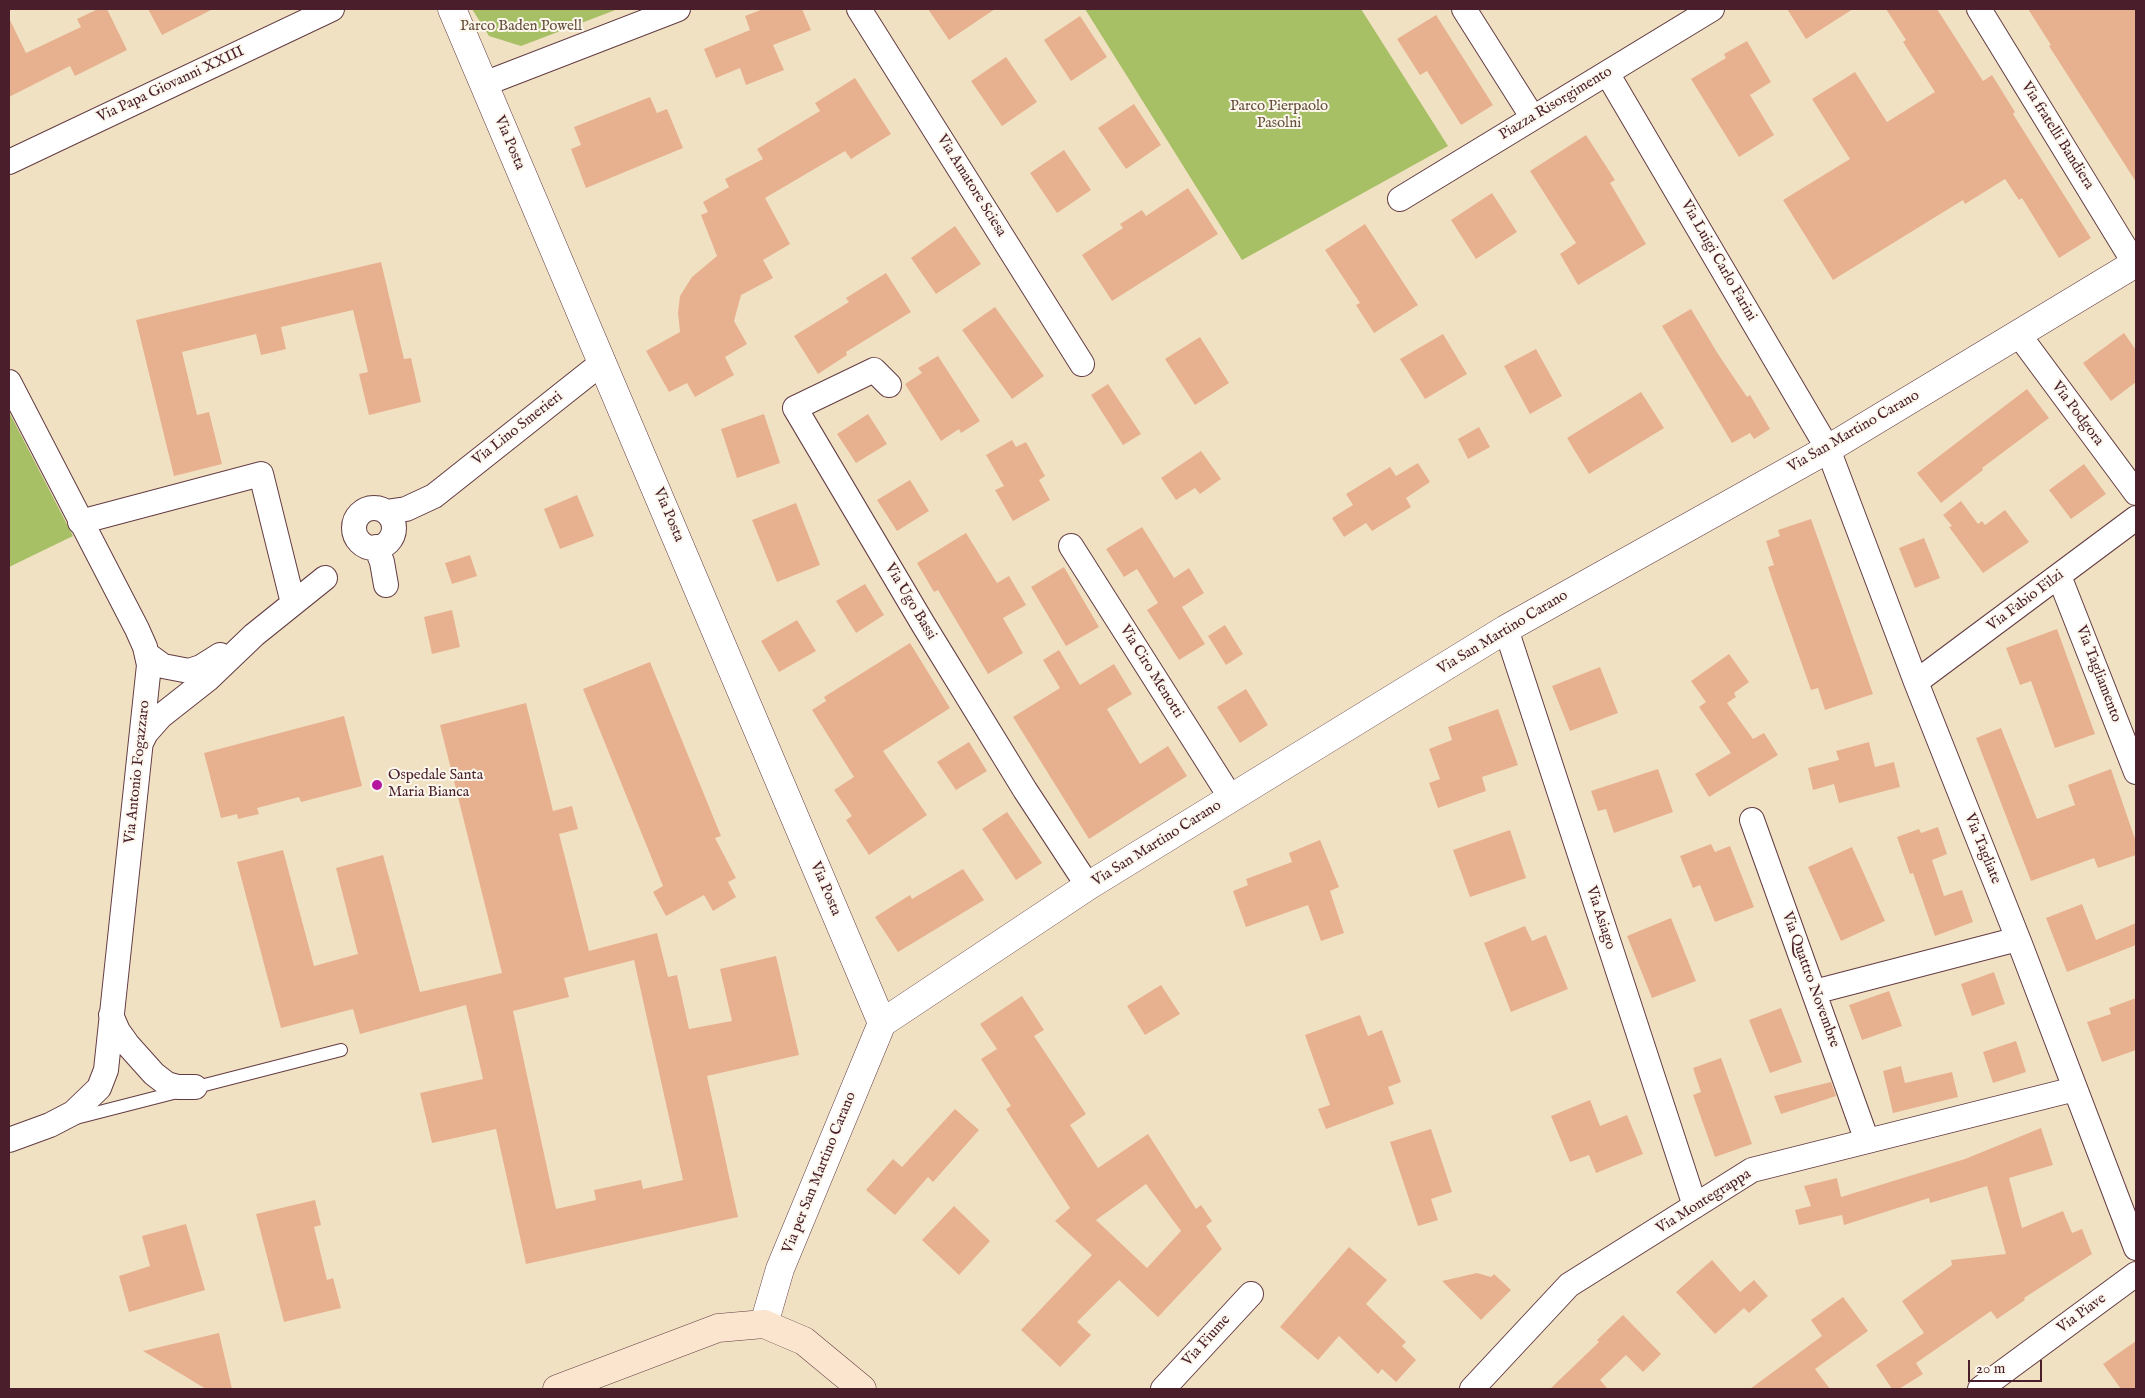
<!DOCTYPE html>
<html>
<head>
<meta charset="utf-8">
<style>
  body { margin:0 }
  #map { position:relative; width:2145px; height:1398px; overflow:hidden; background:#f1e1c3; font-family:"IM FELL English",serif }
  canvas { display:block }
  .frame { position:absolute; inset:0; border:10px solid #4a1f2b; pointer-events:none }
  .scale { position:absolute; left:1968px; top:1360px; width:74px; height:22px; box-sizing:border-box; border:2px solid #4a1f2b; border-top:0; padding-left:6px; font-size:15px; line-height:18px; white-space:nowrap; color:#4a1f2b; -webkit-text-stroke:4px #fbf7ec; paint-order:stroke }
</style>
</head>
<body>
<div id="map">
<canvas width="2145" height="1398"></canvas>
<div class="frame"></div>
<div class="scale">20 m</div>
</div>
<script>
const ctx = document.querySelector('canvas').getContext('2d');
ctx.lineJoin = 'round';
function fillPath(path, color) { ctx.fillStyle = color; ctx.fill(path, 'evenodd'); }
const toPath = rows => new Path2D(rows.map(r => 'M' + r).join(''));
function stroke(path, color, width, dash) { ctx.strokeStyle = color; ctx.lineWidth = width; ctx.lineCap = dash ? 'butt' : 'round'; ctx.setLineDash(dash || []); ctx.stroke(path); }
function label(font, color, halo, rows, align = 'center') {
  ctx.font = font + ' "IM FELL English",serif'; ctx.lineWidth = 4; ctx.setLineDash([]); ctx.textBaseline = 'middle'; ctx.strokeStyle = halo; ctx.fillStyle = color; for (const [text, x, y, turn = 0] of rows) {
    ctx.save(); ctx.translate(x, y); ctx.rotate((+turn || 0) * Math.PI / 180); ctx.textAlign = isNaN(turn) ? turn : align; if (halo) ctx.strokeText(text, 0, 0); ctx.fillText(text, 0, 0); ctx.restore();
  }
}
fillPath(toPath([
  [472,9,618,9,521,46,489,36],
  [1085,9,1361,9,1448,146,1242,260],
  [9,412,73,536,9,567]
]), '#a7bf65');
fillPath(toPath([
  [98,9,107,9,127,50,75,76,70,66,9,97,9,18,26,53,81,27,77,19],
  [148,9,213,9,162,35],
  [763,9,802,9,811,30,773,45,784,70,746,85,740,68,716,78,704,49,750,30,745,16],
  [928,9,995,9,949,40],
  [1787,9,1853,9,1806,39],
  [1886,9,1937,9,1983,81,1992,75,2015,112,2013,114,2091,238,2059,258,2022,198,2019,200,2005,179,1965,204,1963,200,1833,280,1783,200,1850,159,1812,99,1855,72,1887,122,1935,92,1903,42,1906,40],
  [2028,9,2136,9,2136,182,2049,46,2051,45],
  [1436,15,1493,105,1461,125,1427,71,1420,75,1397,39],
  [1080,16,1107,57,1071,81,1044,40],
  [1747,41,1771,82,1750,95,1774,135,1739,157,1691,79,1726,58,1724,54],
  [1006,57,1037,102,1002,126,971,81],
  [855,78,891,134,851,159,845,151,765,198,790,244,763,260,773,278,741,295,734,321,747,344,725,357,734,375,695,397,687,383,669,392,646,351,680,332,678,313,680,296,692,277,717,256,701,215,708,212,703,202,729,187,725,179,763,159,757,149,820,111,815,103],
  [650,97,657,113,667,109,683,148,586,188,571,149,581,145,574,127],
  [1134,104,1161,145,1126,169,1098,128],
  [1586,135,1615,180,1610,183,1646,244,1578,285,1560,254,1576,243,1530,171],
  [1064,150,1091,190,1057,213,1030,173],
  [1188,188,1218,234,1112,301,1082,255,1123,228,1120,224,1142,210,1146,216],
  [1492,193,1517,232,1476,259,1451,220],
  [1365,224,1418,305,1374,333,1356,305,1360,303,1325,250],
  [955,226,981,264,936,294,911,258],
  [381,262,404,359,411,358,421,402,369,415,359,374,368,372,353,310,281,327,286,349,274,352,261,355,256,334,182,352,197,415,209,412,222,464,174,476,136,320],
  [886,273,911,312,846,352,847,355,818,374,794,336,849,302,846,298],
  [995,307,1044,376,1012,399,962,330],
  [1691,309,1718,354,1747,397,1750,395,1770,429,1754,439,1750,433,1732,443,1662,326],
  [2124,333,2136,350,2136,382,2111,401,2083,363],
  [1443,334,1467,374,1425,399,1400,359],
  [1200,337,1229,383,1195,405,1165,359],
  [1536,349,1562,396,1530,414,1504,366],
  [938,356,980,421,961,433,959,429,941,441,905,384,922,373,918,368],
  [1108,384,1141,434,1123,445,1091,395],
  [2027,389,2049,418,1982,468,1983,470,1941,503,1917,473],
  [1641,392,1664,428,1589,474,1567,438],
  [764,414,780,463,737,478,721,429],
  [868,414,887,444,856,463,837,434],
  [1479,427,1490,447,1468,459,1458,439],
  [1012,440,1016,447,1026,442,1045,476,1039,480,1050,500,1013,521,995,490,1004,486,986,455],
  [1201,451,1221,479,1200,494,1195,488,1176,500,1161,478],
  [1418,463,1430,482,1406,498,1411,507,1372,531,1366,523,1344,537,1332,518,1353,505,1346,494,1390,467,1396,476],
  [2084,464,2106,494,2071,519,2049,490],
  [910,480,929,511,897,531,877,500],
  [577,495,594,536,560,549,544,509],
  [1961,501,1978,524,1982,521,1985,525,2005,510,2029,542,1983,573,1949,527,1952,526,1943,515],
  [796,503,820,565,777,582,752,520],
  [1811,519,1873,694,1825,710,1818,688,1811,690,1776,591,1768,567,1774,565,1766,541,1780,536,1778,530],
  [1142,527,1174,578,1189,568,1204,593,1182,607,1205,644,1179,660,1147,610,1158,603,1137,569,1124,577,1106,549],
  [966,533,997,583,1009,576,1026,605,1003,618,1023,653,988,674,938,590,934,592,917,563],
  [1924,538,1940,578,1915,588,1899,548],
  [470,555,477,576,452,584,445,563],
  [1064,567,1099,627,1066,646,1031,587],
  [865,584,884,615,856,633,836,601],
  [452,610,460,647,432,654,424,617],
  [797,620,816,651,779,672,761,641],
  [1225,625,1243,654,1226,665,1208,636],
  [2057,629,2095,734,2055,748,2031,681,2020,685,2006,648],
  [910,643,950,708,883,751,927,815,869,855,846,820,852,816,834,790,854,777,812,710,826,701,824,697],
  [1059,650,1080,685,1114,664,1132,694,1107,709,1140,764,1168,746,1187,776,1089,839,1013,717,1060,688,1043,660],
  [1729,654,1749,682,1734,693,1736,697,1727,703,1753,739,1764,733,1778,755,1709,797,1695,774,1731,753,1699,707,1706,702,1691,681],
  [650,662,721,836,715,838,736,878,728,882,736,897,713,911,704,895,666,916,653,892,663,886,583,689],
  [1600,667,1618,713,1570,731,1552,686],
  [1246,689,1268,725,1240,743,1217,707],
  [526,703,553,811,572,806,578,829,559,834,589,951,657,933,668,977,677,975,689,1029,732,1021,720,969,776,956,799,1055,707,1076,738,1217,526,1264,496,1129,432,1143,420,1093,483,1079,466,1005,360,1034,353,1009,281,1028,237,862,283,850,314,966,358,954,336,868,383,855,420,992,502,973,440,725],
  [634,960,683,1180,643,1189,641,1180,594,1190,596,1200,556,1209,513,1011,569,997,564,978],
  [1498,709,1518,765,1482,777,1486,791,1438,808,1429,783,1440,779,1429,749,1452,740,1448,727],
  [344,716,362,786,301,802,299,797,257,808,259,814,238,819,237,814,221,818,204,753],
  [2001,728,2037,819,2075,805,2068,785,2111,769,2136,842,2136,855,2098,868,2094,858,2031,881,1976,738],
  [969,742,987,771,956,790,937,762],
  [1869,742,1875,767,1894,762,1900,787,1839,803,1834,784,1813,790,1808,768,1839,760,1836,751],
  [1658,769,1673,812,1614,833,1606,809,1598,811,1591,791],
  [1007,812,1042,863,1016,880,982,829],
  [1938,827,1947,854,1932,860,1944,896,1962,890,1973,922,1935,936,1913,873,1910,874,1897,837,1919,829,1921,833],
  [1510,830,1526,878,1470,897,1453,850],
  [1320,840,1339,887,1330,891,1344,933,1321,941,1308,905,1246,927,1233,891,1248,885,1246,879,1292,862,1289,853],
  [1711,844,1715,852,1730,846,1754,907,1715,922,1700,885,1693,888,1680,856],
  [1852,847,1885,921,1841,941,1808,867],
  [963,869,984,900,898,952,875,917,910,895,912,899],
  [2082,904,2096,940,2136,923,2136,945,2067,972,2046,918],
  [1671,918,1696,981,1652,998,1627,936],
  [1525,926,1532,941,1546,935,1568,989,1511,1012,1484,943],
  [1994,972,2005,1004,1972,1016,1961,984],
  [1161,985,1180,1014,1145,1035,1127,1006],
  [1889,991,1902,1026,1862,1040,1849,1005],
  [1022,996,1044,1030,1034,1036,1086,1114,1070,1125,1098,1168,1148,1134,1196,1209,1201,1205,1212,1221,1206,1226,1222,1249,1158,1317,1119,1280,1077,1322,1091,1335,1060,1367,1021,1330,1092,1255,1055,1221,1070,1208,1006,1109,1011,1106,981,1059,997,1049,980,1024],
  [1146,1184,1181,1231,1147,1268,1096,1220],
  [2136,998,2136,1050,2102,1062,2087,1022,2111,1014,2109,1008],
  [1781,1008,1802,1062,1770,1073,1749,1020],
  [1360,1015,1368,1036,1382,1030,1401,1082,1388,1087,1394,1104,1326,1129,1318,1109,1330,1105,1305,1035],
  [2016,1041,2026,1072,1993,1083,1983,1052],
  [1721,1058,1752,1144,1715,1157,1693,1095,1701,1092,1693,1068],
  [1901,1066,1905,1083,1952,1072,1958,1097,1893,1113,1883,1071],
  [1831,1082,1836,1096,1781,1114,1774,1096],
  [1590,1100,1600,1126,1627,1115,1643,1154,1596,1173,1589,1155,1570,1162,1551,1116],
  [955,1109,979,1130,933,1182,928,1177,895,1215,866,1190,893,1159,902,1167],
  [2041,1128,2053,1165,2009,1178,2022,1228,2063,1211,2072,1233,2082,1229,2092,1254,2024,1298,2025,1300,1997,1319,1991,1311,1916,1363,1923,1374,1899,1389,1892,1389,1876,1365,1924,1333,1902,1301,1952,1265,1951,1260,2006,1254,1987,1186,1930,1203,1929,1198,1844,1225,1842,1215,1799,1225,1795,1210,1811,1206,1804,1186,1837,1178,1841,1197,1965,1159],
  [1431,1129,1452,1192,1431,1199,1438,1220,1418,1226,1390,1142],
  [315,1200,321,1225,314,1227,327,1280,333,1278,341,1308,284,1322,256,1214],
  [954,1206,990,1241,959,1275,922,1240],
  [186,1224,205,1290,129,1312,119,1276,150,1266,142,1236],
  [1349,1247,1387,1280,1366,1304,1406,1342,1402,1346,1416,1360,1396,1382,1382,1369,1378,1374,1339,1336,1318,1360,1280,1327],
  [1712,1260,1740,1292,1754,1280,1768,1296,1749,1313,1744,1308,1715,1334,1676,1292],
  [1477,1273,1491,1277,1494,1274,1511,1290,1481,1320,1442,1281],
  [1843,1297,1868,1331,1815,1369,1830,1389,1750,1389,1822,1336,1811,1320],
  [1623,1315,1661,1354,1643,1372,1626,1355,1600,1380,1608,1389,1550,1389,1599,1342,1597,1340],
  [219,1333,232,1389,206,1389,143,1351],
  [2136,1341,2136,1389,2121,1389,2103,1364]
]), '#e7b190');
const service = toPath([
  [72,1119,341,1050]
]);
const minor = toPath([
  [859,9,1082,364],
  [1464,9,1533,118],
  [1979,9,2135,264],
  [1607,73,1828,449,1916,682,2020,944,2136,1248],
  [484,84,678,9],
  [9,162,332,9],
  [1400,199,1712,9],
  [2019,335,2136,493],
  [9,382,137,629,145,647,149,665,106,1070,99,1088,73,1113,50,1125,9,1140],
  [889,385,874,370,795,408,923,624,1025,790,1088,886],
  '354 528a20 20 0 1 1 40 0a20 20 0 1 1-40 0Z',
  [386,512,406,509,434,496,603,362],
  [80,522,261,474,293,603],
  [1071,546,1231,798],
  [376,547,382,562,386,585],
  [2059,576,2136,772],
  [1506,629,1695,1206],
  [148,655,163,666,189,671,201,667,220,655],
  [1916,682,2136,518],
  [141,743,146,733,161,716,208,679,254,635,325,578],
  [1752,820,1867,1141],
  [1814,992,2018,939],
  [111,1015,118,1031,128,1045,154,1074,167,1084,178,1087,195,1087],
  [1163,1389,1251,1294],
  [1472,1389,1569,1285,1752,1170,2075,1089],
  [1980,1389,2136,1274]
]);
const tertiary = toPath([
  [452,9,882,1023],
  [882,1023,1088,886,1506,629,1828,449,2136,263],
  [764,1324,780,1269,882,1023]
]);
const secondary = toPath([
  [557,1389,718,1328,764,1324,804,1341,862,1389]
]);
stroke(service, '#633c42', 14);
stroke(minor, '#633c42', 26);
stroke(tertiary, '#633c42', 29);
stroke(secondary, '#633c42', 29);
stroke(service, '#fff', 12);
stroke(minor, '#fff', 24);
stroke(tertiary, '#fff', 28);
stroke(secondary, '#fce5cf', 28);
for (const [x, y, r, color] of [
  [377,785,6,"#b5179e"]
]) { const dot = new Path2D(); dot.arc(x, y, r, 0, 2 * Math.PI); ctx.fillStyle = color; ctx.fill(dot); stroke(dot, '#fbf7ec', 2); }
label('15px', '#664f3c', '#fbf7ec', [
  ["Parco Baden Powell",521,27],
  ["Parco Pierpaolo",1279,107],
  ["Pasolni",1279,124]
]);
label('15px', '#4a1f2b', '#fbf7ec', [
  ["Via Papa Giovanni XXIII",171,85,-25],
  ["Piazza Risorgimento",1556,104,-31],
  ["Via fratelli Bandiera",2057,136,58],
  ["Via Posta",509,143,67],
  ["Via Amatore Sciesa",971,186,58],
  ["Via Luigi Carlo Farini",1718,261,60],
  ["Via Podgora",2077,414,53],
  ["Via Lino Smerieri",518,429,-38],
  ["Via San Martino Carano",1854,432,-30],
  ["Via Posta",668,515,67],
  ["Via Fabio Filzi",2026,601,-37],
  ["Via Ugo Bassi",910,602,59],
  ["Via San Martino Carano",1503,633,-31],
  ["Via Ciro Menotti",1151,672,58],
  ["Via Tagliamento",2098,674,69],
  ["Via Antonio Fogazzaro",138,772,-84],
  ["Via San Martino Carano",1157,844,-32],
  ["Via Tagliate",1982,849,68],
  ["Via Posta",825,889,67],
  ["Via Asiago",1600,918,72],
  ["Via Quattro Novembre",1810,980,70],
  ["Via per San Martino Carano",820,1173,-68],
  ["Via Montegrappa",1704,1202,-32],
  ["Via Piave",2082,1314,-36],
  ["Via Fiume",1207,1341,-48]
]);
label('15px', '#4a1f2b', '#fbf7ec', [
  ["Ospedale Santa",388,776],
  ["Maria Bianca",388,793]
], 'left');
</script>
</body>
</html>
